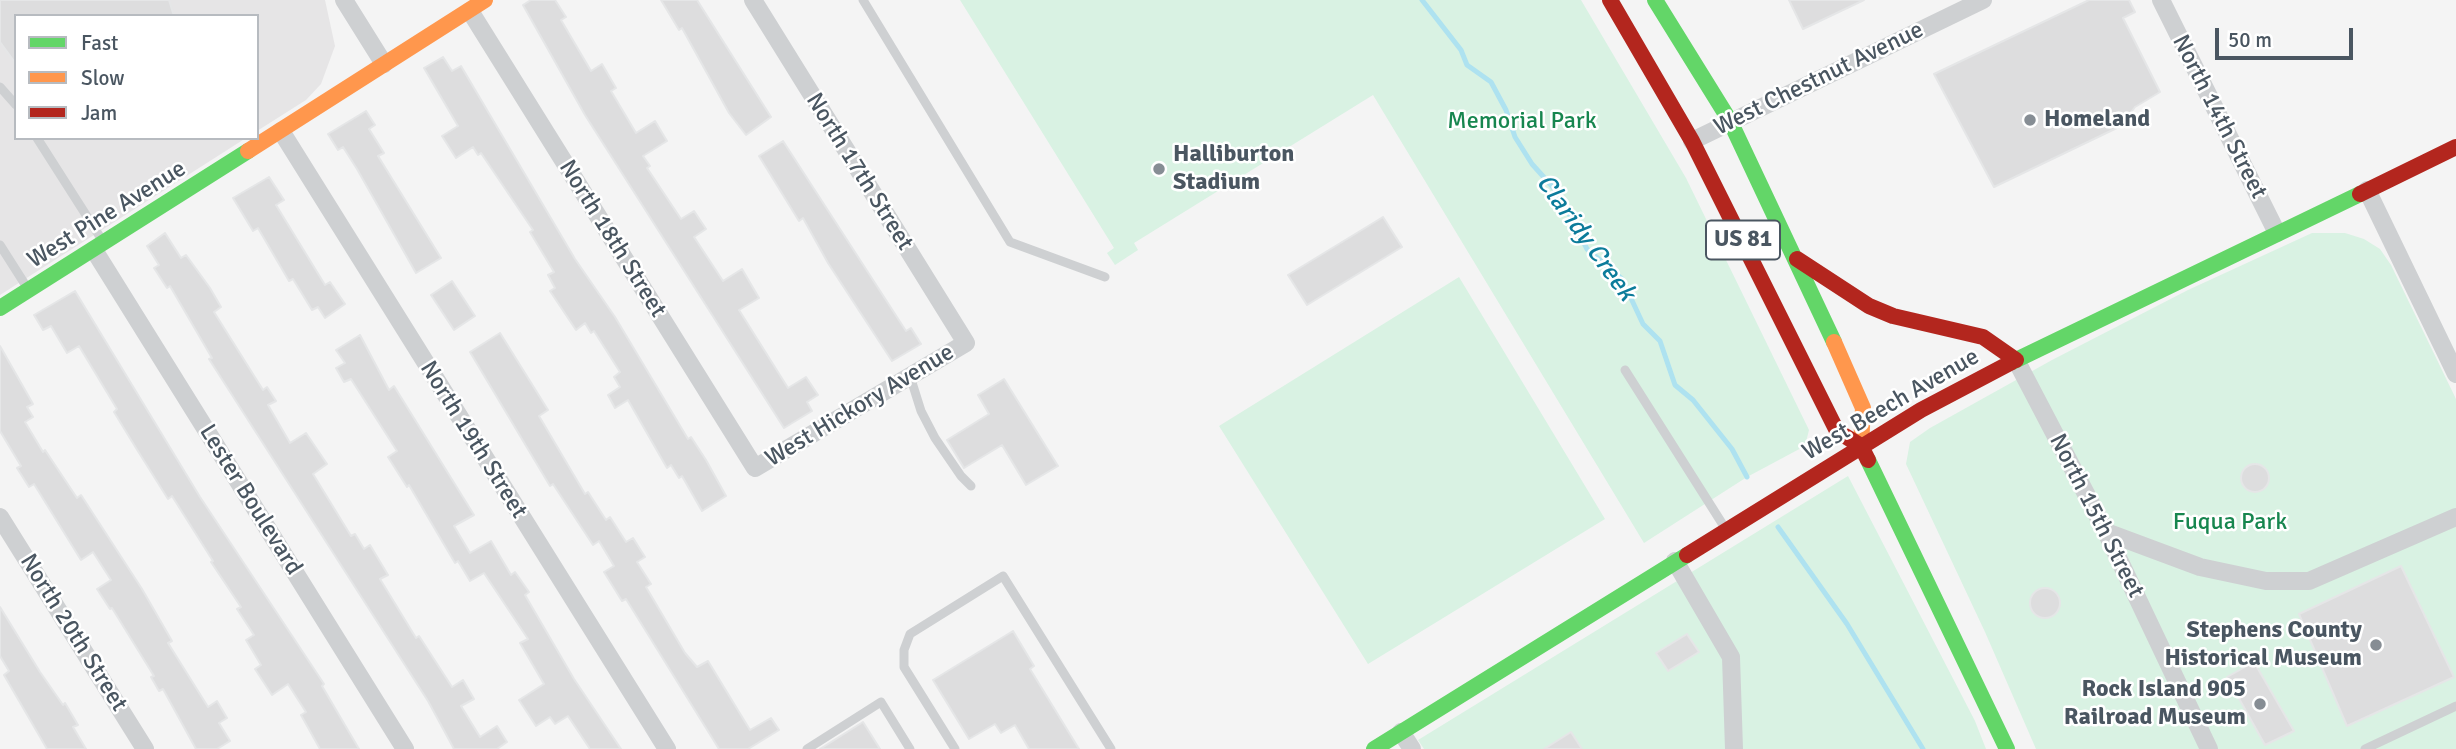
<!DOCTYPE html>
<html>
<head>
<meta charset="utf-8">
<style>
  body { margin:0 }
  #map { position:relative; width:2456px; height:749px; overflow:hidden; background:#f4f4f4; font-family:Signika,sans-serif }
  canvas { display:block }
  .legend { position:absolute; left:14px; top:14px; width:245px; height:126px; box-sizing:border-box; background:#fff; border:2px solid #b7bbc0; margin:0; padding:9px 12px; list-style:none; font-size:21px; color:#4a5661 }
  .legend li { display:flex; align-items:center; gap:14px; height:35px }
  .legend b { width:35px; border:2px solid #b7bbc0 }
  .scale { position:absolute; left:2215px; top:28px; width:138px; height:32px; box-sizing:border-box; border:4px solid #4a5661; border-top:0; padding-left:9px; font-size:21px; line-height:24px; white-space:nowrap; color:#4a5661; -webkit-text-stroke:5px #fff; paint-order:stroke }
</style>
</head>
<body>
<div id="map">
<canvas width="2456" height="749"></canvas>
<ul class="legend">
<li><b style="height:9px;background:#63d668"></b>Fast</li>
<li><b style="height:9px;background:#ff974d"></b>Slow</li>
<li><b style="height:9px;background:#b3261e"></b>Jam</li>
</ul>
<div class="scale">50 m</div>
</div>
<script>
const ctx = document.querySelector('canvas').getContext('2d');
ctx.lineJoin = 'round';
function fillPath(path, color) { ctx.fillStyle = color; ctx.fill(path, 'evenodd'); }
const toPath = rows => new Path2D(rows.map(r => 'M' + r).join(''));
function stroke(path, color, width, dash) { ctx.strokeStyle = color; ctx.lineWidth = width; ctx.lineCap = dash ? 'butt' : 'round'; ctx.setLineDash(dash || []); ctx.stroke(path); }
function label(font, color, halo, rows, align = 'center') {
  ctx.font = font + ' Signika,sans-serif'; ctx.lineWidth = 5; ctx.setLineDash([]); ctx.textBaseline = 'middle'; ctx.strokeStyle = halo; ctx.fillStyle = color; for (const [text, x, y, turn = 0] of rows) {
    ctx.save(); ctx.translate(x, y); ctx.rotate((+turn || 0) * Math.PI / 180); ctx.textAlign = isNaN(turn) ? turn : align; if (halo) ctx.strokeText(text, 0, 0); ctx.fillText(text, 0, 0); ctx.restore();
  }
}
fillPath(toPath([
  [0,0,325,0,335,46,321,84,306,100,257,131,257,16,16,16,16,138,246,138,0,295]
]), '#e6e5e6');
fillPath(toPath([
  [960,0,1581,0,1686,178,1809,430,1805,446,1747,477,1644,543,1373,95,1134,243,1138,250,1115,265,1107,253,1114,248],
  [2312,233,2345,233,2364,239,2380,249,2391,265,2456,399,2456,749,2036,749,1985,632,1906,464,1910,442,1930,428,2052,360,2188,290],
  [1459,277,1605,519,1368,664,1219,426],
  [1848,476,1975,721,1986,749,1424,749,1418,740]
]), '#d9f2e3');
stroke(toPath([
  [1422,0,1461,50,1467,65,1491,82,1506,110,1515,137,1532,164,1559,194,1587,249,1622,279,1643,324,1660,341,1675,385,1693,400,1732,449,1747,477],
  [1778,527,1847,624,1923,749]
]), '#aee2f0', 5);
const building = toPath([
  [0,0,169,0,174,16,16,16,16,64,0,42,0,0],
  [531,0,555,0,566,17,561,20,591,71,602,64,616,88,611,91,636,133,655,121,667,141,643,156,650,166,647,168,681,219,694,211,706,229,694,237,723,281,742,269,759,298,739,310,788,388,806,377,818,395,807,402,812,411,784,428,585,115,523,5,531,0],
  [661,0,697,0,771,117,746,135,729,113,682,28,679,30,661,0],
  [1789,0,1864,0,1803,29,1789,0],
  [2089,0,2129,0,2135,12,2123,18,2160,92,2135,107,2121,126,1994,187,1934,74,2089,0],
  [443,57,452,71,461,66,575,259,615,317,688,439,691,437,706,460,726,496,702,511,682,476,679,478,671,465,667,468,628,400,615,408,608,395,620,387,614,377,620,372,594,331,591,333,585,323,576,330,550,291,555,288,548,275,554,272,530,232,533,230,481,153,478,155,473,147,456,158,442,136,458,126,424,68,443,57],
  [366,111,375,125,369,129,384,153,378,156,441,258,416,273,357,169,343,147,338,150,328,134,366,111],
  [783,141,906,331,911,328,921,344,892,361,828,263,803,218,799,221,759,156,783,141],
  [269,177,284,200,276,205,325,285,330,282,345,304,325,318,318,307,312,310,293,279,289,281,258,228,253,231,233,198,269,177],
  [1383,217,1402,247,1307,305,1288,275,1383,217],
  [165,233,181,258,186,255,210,288,221,307,214,312,263,390,267,387,276,401,268,405,290,443,306,433,327,464,313,474,351,536,355,534,364,549,370,545,388,575,380,579,416,638,419,636,452,687,463,680,474,699,461,706,480,737,497,726,507,742,497,749,454,749,428,701,209,359,212,358,170,286,167,288,154,268,159,265,147,246,165,233],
  [452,281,475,316,454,330,431,295,452,281],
  [75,291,200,497,324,684,322,686,359,749,320,749,301,715,306,712,288,684,272,695,255,669,261,665,246,640,254,635,237,609,241,607,211,562,213,561,172,496,168,499,136,448,114,412,117,409,79,346,67,353,51,326,43,330,34,315,75,291],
  [500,333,548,410,539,416,585,494,588,492,606,520,610,517,626,542,633,538,645,557,637,562,651,584,646,587,685,653,697,667,708,661,750,730,771,718,779,730,748,749,719,749,626,599,622,601,604,572,614,566,599,541,593,545,553,484,550,486,470,352,500,333],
  [360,335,389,390,394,386,474,515,454,526,470,553,491,541,511,575,515,572,529,592,525,595,574,679,621,749,590,749,568,716,555,724,550,717,536,726,519,700,544,684,520,643,528,639,484,573,470,581,458,561,455,563,409,485,407,487,388,457,397,451,351,379,344,382,336,368,345,363,336,350,360,335],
  [0,346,33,404,27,407,33,417,25,422,43,452,45,450,77,498,81,495,142,589,172,641,168,643,208,707,217,701,227,718,219,723,230,741,217,749,196,749,163,689,159,691,151,677,154,676,112,608,110,609,97,589,111,580,93,552,81,560,34,484,29,487,17,468,21,466,0,431,0,346],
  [1004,379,1058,466,1026,485,1002,445,964,468,947,440,989,414,978,395,1004,379],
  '2241 478a14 14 0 1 1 28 0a14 14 0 1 1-28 0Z',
  [2401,566,2454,677,2347,726,2299,614,2401,566],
  '2030 603a15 15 0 1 1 30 0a15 15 0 1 1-30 0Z',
  [0,607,40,672,63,705,65,703,78,725,73,727,86,749,47,749,4,675,9,671,0,656,0,607],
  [1013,631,1034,666,1030,669,1079,749,1029,749,1015,725,1001,733,995,724,969,739,933,680,1013,631],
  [1687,634,1699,652,1668,671,1656,653,1687,634],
  [2254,662,2294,731,2265,745,2227,677,2254,662],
  [863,722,880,749,820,749,863,722],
  [1571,732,1582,749,1544,749,1571,732]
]);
fillPath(building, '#ddddde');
stroke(building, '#e5e6e7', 2);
stroke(toPath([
  [863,0,1010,242,1105,277],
  [0,87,16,105],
  [37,138,102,240],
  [0,245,28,289],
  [1625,370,1725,528],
  [910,376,921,411,935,438,961,476,971,486],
  [807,749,881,702,910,749],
  [955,749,904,667,904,650,910,634,1003,576,1111,749],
  [2365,749,2456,706]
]), '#ced0d2', 9);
stroke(toPath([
  [344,0,384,64],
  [2161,0,2277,233],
  [470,11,755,468,966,343,753,0],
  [281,131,667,749],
  [1692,141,1983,0],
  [2367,190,2456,374],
  [94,250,405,749],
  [2016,360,2106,532,2209,749],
  [0,517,145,749],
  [2106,532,2200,567,2266,581,2309,581,2456,517],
  [1675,561,1731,657,1734,749],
  [1401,732,1412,749]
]), '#ced0d2', 18);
stroke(toPath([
  [1655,0,1730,121,1834,342],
  [0,308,248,151],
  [2012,362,2360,194],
  [1868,460,2007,749],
  [1374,749,1687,555]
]), '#63d668', 16);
stroke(toPath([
  [248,151,485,0],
  [1834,342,1863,408,1861,446]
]), '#ff974d', 16);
stroke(toPath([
  [1610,0,1692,141,1837,431,1861,446,1868,460],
  [2360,194,2456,147],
  [1797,259,1869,306,1893,316,1983,337,2016,360],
  [1687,555,1921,410,2012,362]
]), '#b3261e', 16);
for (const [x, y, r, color] of [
  [2030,120,7,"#868d94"],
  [1159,169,7,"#868d94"],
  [2376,645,7,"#868d94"],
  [2260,704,7,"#868d94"]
]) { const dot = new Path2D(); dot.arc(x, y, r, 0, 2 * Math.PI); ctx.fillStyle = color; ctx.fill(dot); stroke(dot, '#fff', 2.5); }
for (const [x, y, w] of [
  [1743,240,74]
]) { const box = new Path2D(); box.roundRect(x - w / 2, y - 19.5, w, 39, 5); ctx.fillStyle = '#fff'; ctx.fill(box); stroke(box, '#4a5661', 2); }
label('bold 23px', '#4a5661', null, [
  ["US 81",1743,240]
]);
label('24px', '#4a5661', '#fff', [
  ["West Chestnut Avenue",1819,79,-26],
  ["North 14th Street",2219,117,63],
  ["North 17th Street",859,172,58],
  ["West Pine Avenue",107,215,-32],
  ["North 18th Street",612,239,58],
  ["West Beech Avenue",1891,405,-30],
  ["West Hickory Avenue",860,406,-31],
  ["North 19th Street",473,440,58],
  ["Lester Boulevard",250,500,58],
  ["North 15th Street",2096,516,63],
  ["North 20th Street",73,633,58]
]);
label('bold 24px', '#4a5661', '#fff', [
  ["Homeland",2044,120],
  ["Halliburton",1173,155],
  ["Stadium",1173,183],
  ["Stephens County",2362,631,"right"],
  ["Historical Museum",2362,659,"right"],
  ["Rock Island 905",2246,690,"right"],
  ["Railroad Museum",2246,718,"right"]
], 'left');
label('24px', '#17864f', '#fff', [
  ["Memorial Park",1522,122],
  ["Fuqua Park",2230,523]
]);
label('italic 26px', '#0c7c9b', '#fff', [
  ["Claridy Creek",1585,238,54]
]);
</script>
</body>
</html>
